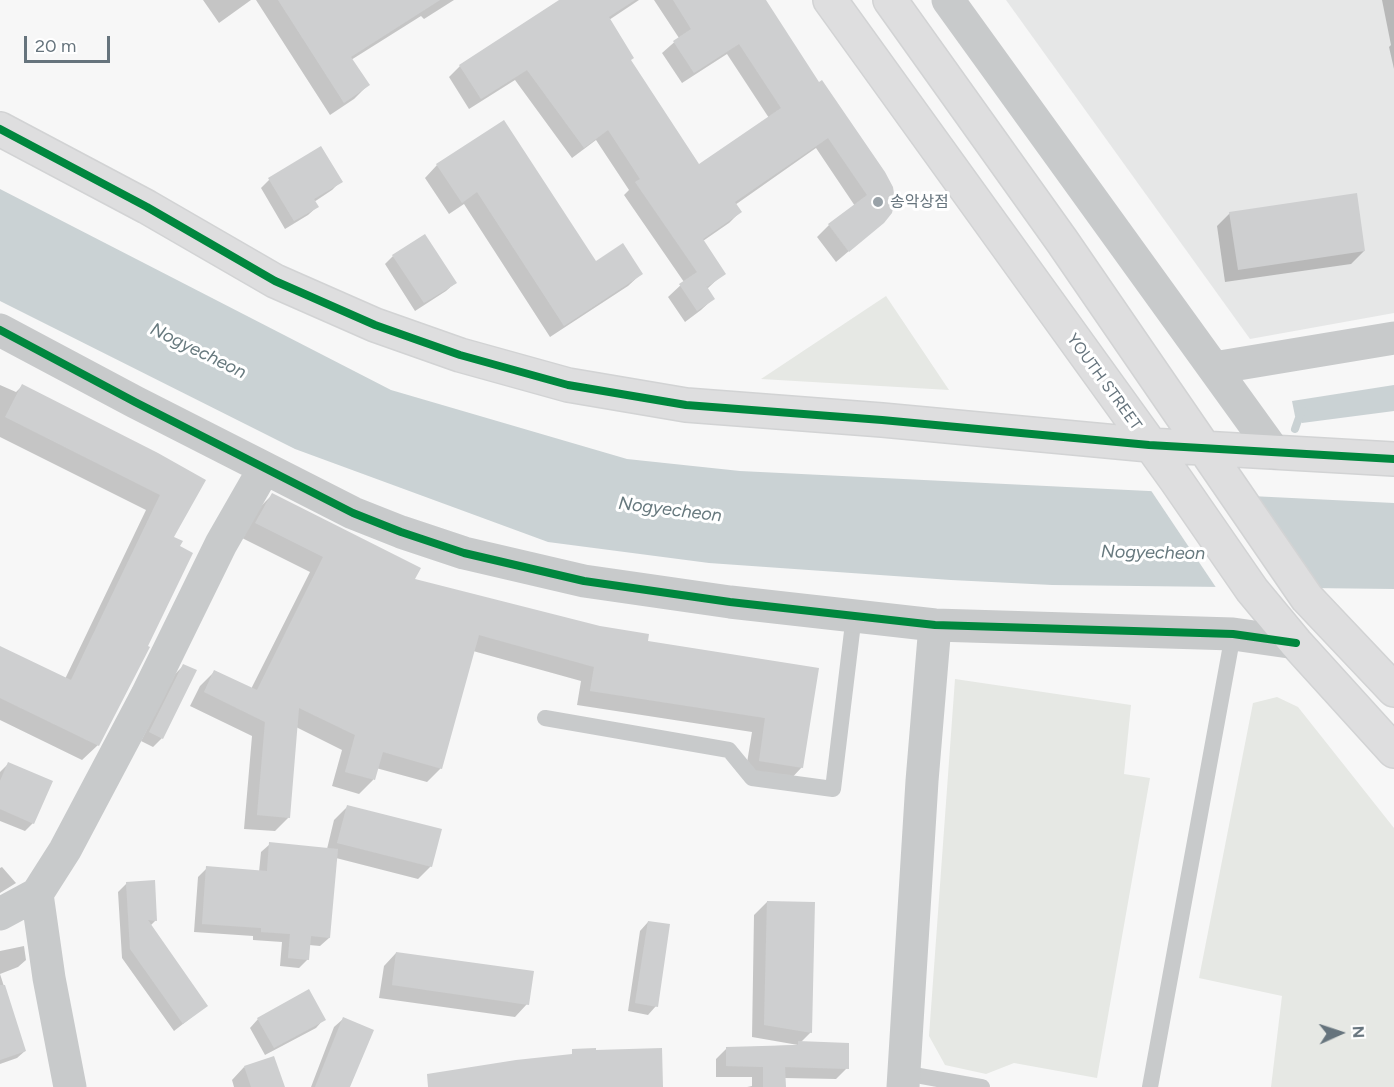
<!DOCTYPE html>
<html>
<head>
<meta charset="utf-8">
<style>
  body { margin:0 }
  #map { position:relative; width:1394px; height:1087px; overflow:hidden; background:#f7f7f7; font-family:Figtree,sans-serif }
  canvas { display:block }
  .north { position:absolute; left:1310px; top:1003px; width:60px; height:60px; -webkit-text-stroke:4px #fff; paint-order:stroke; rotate:87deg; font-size:16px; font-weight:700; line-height:24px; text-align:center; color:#66747d }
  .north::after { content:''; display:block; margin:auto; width:21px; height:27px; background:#66747d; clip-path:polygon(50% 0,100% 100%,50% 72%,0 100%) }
  .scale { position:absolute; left:24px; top:36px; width:86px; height:27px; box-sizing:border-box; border:3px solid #66747d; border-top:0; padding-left:8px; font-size:18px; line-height:21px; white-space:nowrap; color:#66747d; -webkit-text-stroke:4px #fff; paint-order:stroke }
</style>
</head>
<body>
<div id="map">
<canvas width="1394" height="1087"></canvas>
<div class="north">N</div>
<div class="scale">20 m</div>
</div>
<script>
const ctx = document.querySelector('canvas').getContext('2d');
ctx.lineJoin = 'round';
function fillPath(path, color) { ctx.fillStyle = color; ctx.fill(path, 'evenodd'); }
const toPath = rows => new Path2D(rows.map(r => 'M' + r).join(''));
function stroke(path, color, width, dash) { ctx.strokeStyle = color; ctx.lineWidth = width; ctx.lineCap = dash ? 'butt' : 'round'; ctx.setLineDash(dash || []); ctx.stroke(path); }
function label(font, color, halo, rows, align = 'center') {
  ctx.font = font + ' Figtree,"Noto Sans KR",sans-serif'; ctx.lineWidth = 6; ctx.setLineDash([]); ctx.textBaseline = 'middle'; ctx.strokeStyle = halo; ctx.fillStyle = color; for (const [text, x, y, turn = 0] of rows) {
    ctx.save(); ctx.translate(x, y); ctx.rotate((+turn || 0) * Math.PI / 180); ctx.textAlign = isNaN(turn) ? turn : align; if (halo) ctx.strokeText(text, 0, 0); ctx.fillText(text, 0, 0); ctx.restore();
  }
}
fillPath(toPath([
  [1006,0,1394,0,1394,313,1250,339]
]), '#e6e7e7');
fillPath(toPath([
  [886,296,949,390,761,379],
  [955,679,1131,705,1124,774,1150,778,1097,1078,1014,1063,986,1074,945,1065,929,1036],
  [1277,697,1298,707,1394,828,1394,1087,1271,1087,1282,996,1199,978,1253,703]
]), '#e6e8e4');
fillPath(toPath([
  [0,189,391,390,627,459,740,471,1394,503,1394,589,1052,585,951,580,709,563,548,542,295,449,0,301],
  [1394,385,1394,411,1302,423,1295,416,1292,401]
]), '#cad2d4');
fillPath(toPath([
  [1150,489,1255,495,1318,590,1217,589]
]), '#f7f7f7');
fillPath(toPath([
  [203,0,251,0,219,23],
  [256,0,454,0,424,19,421,16,351,60,368,85,354,99,330,115],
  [562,0,639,0,609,20,630,60,699,167,769,118,727,54,682,83,662,53,679,38,654,0,764,0,883,222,836,262,817,237,829,225,855,206,816,148,735,205,740,212,729,223,703,241,724,273,707,289,713,299,701,310,685,322,668,297,684,282,624,195,629,190,596,140,572,158,515,80,469,109,449,77,460,66],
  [1382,0,1394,0,1394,69,1389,47,1391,45],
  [437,165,596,263,641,274,628,286,550,337,464,204,449,214,425,178],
  [269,180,341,181,332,190,314,202,317,207,308,215,285,229,261,188],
  [1230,213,1364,251,1351,264,1225,282,1217,226],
  [393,256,455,283,446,291,415,311,385,264],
  [0,385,16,392,22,386,158,454,171,537,146,647,98,745,82,760,0,720,0,648,65,679,146,510,0,437],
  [272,495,413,580,646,642,817,669,802,767,788,782,745,775,752,732,577,705,581,681,473,651,441,768,427,782,376,768,373,780,359,794,332,786,342,750,296,727,289,817,275,831,244,829,252,736,190,706,200,686,215,671,251,689,310,572,242,538,258,509],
  [184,665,195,671,162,738,153,747,141,741,175,674],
  [8,764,33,823,25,831,0,821,0,772],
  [347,807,431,866,418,879,336,858,329,938,320,946,309,945,308,959,299,968,280,966,282,942,253,940,253,936,194,932,198,877,207,868,259,872,261,852,270,844,327,849,334,820],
  [2,867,16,883,0,893,0,868],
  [127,883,156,920,150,926,206,1006,174,1031,122,958,118,892],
  [767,902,811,1032,800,1043,847,1068,836,1079,784,1078,785,1087,747,1087,752,1086,752,1077,716,1077,716,1059,727,1048,798,1045,752,1037,754,915],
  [648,922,656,1006,648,1015,628,1011,640,931],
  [24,946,26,960,18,967,0,974,0,951],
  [396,953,527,1004,515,1017,379,998,384,966],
  [0,974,25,1051,17,1058,0,1064],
  [258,1019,324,1019,316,1028,265,1055,250,1028],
  [343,1019,349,1087,311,1087,334,1027],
  [244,1067,283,1087,234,1087,232,1080]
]), '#0003');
stroke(toPath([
  [1295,429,1301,412,1304,411]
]), '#cad2d4', 8);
fillPath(toPath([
  [278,0,440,0,351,57,370,85,344,103],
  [559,0,635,0,609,17,634,58,631,60,699,164,781,108,739,44,694,73,673,41,691,29,673,0,766,0,819,82,822,80,885,172,893,187,895,200,892,213,884,223,849,252,828,224,867,195,828,138,735,202,742,212,703,239,726,274,707,287,702,279,715,299,697,311,679,284,697,272,635,182,640,179,608,130,584,148,527,70,481,99,459,65],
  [504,120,596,261,623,243,643,274,564,326,477,192,462,203,436,164],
  [321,146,343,182,314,199,319,207,294,221,268,178],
  [1357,193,1365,251,1238,270,1229,212],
  [425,234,457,283,424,303,392,255],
  [22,384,158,453,206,480,174,537,183,541,180,546,193,553,148,646,150,647,99,746,0,698,0,646,71,680,160,495,5,417],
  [272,493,421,568,415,579,600,626,649,634,648,641,819,668,803,768,759,761,765,718,590,691,594,667,479,635,442,769,383,752,375,780,345,772,355,735,299,708,290,818,257,815,265,722,204,692,214,670,257,690,323,557,255,523],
  [183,664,197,670,163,739,149,732],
  [8,762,53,781,34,824,0,809,0,781],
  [347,805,442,829,432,867,337,843],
  [269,842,338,849,330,938,311,936,309,960,288,958,290,934,261,932,261,928,202,924,206,866,267,871],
  [155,880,157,921,148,920,208,1006,183,1024,130,949,126,882],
  [767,901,815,902,812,1033,764,1025],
  [648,921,670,924,658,1007,635,1003],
  [396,952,534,971,529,1005,392,985],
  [0,985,5,985,26,1051,0,1060],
  [309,989,326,1020,274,1048,257,1018],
  [343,1017,374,1030,350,1087,315,1087],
  [798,1041,849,1043,849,1069,785,1067,786,1087,763,1087,763,1067,726,1066,726,1047,798,1045],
  [596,1048,596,1050,662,1048,663,1087,428,1087,427,1074,516,1060,572,1054,572,1049],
  [274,1056,285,1087,251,1087,244,1066]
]), '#cecfd0');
const secondary = toPath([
  [830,0,1176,480,1252,590,1296,643,1394,751],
  [890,0,1062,241,1307,598,1394,690],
  [0,129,147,207,275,281,375,325,460,355,568,385,686,405,882,420,1149,445,1394,459]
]);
stroke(secondary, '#d2d3d4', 36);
stroke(toPath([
  [545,718,729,750,752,778,833,789,854,615],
  [904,1073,982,1087],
  [1150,1087,1233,634]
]), '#c8cacb', 16);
stroke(toPath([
  [948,0,1275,453],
  [0,330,135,402,353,513,401,532,464,553,584,581,730,602,935,625,1233,634,1296,643],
  [1214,368,1394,338],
  [0,914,37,894],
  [70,1087,49,978,37,894,65,850,147,695,221,544,264,469],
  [903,1087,922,781,935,625]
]), '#c8cacb', 33);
stroke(secondary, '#dededf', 33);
stroke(toPath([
  [0,129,147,207,275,281,375,325,460,355,568,385,686,405,882,420,1149,445,1394,459],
  [0,330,135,402,353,513,401,532,464,553,584,581,730,602,935,625,1233,634,1296,643]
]), '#00873e', 8);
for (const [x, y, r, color] of [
  [878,202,6,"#99a2a8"]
]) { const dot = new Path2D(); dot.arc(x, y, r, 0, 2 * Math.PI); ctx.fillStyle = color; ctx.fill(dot); stroke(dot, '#fff', 2); }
label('16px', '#66747d', '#fff', [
  ["송악상점",890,202]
], 'left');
label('16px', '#66747d', '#fff', [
  ["YOUTH STREET",1104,382,54]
]);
label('italic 18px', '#67797e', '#fff', [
  ["Nogyecheon",198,351,26],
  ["Nogyecheon",670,510,7],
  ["Nogyecheon",1153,553,1]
]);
</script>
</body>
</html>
